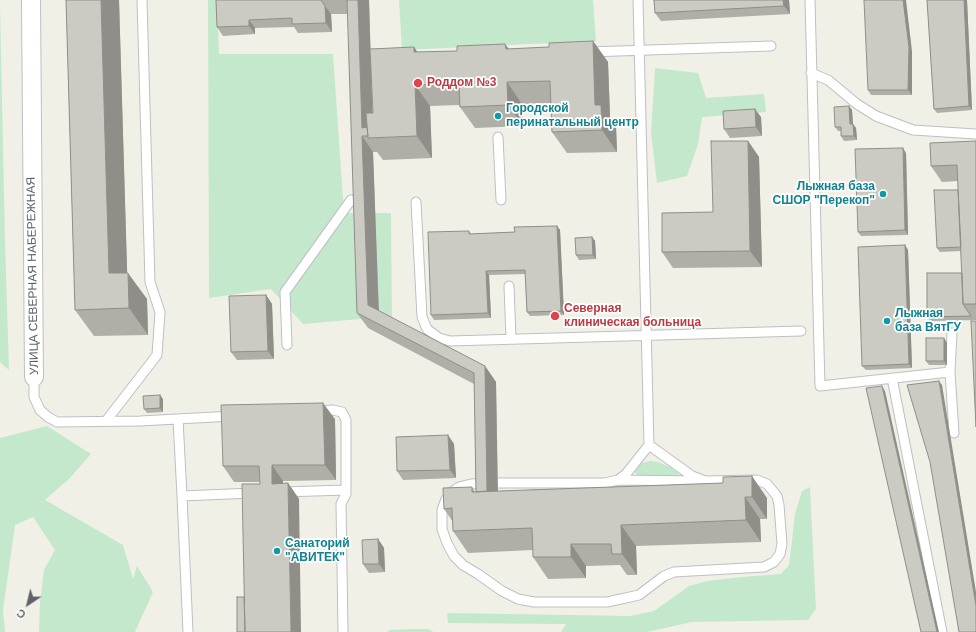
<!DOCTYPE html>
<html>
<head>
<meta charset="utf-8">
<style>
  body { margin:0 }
  #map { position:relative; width:976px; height:632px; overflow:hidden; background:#f1f0e7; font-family:Helvetica,sans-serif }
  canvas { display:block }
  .north { position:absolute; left:8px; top:584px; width:40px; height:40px; -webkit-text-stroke:3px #fff; paint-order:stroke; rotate:215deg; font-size:11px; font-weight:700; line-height:16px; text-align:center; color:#5e6167 }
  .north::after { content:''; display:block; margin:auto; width:14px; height:18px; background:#5e6167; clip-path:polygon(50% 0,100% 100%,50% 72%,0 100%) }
</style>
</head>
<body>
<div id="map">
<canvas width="976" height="632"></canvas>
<div class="north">С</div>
</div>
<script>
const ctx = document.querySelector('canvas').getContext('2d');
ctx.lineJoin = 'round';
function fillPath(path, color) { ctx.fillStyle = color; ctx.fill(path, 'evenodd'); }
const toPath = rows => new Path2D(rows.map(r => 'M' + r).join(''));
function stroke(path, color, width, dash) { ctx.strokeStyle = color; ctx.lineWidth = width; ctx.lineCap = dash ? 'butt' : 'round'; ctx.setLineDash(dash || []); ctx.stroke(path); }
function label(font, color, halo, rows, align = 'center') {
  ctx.font = font + ' Helvetica,sans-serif'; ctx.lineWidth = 3.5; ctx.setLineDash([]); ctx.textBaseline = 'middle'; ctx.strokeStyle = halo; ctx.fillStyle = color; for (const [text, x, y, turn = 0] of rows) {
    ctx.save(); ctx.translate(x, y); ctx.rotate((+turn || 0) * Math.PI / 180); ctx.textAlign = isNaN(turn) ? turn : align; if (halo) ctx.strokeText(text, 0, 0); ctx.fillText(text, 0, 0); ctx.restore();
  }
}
fillPath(toPath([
  [208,0,217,0,219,54,333,54,344,213,391,213,392,323,383,317,303,324,271,289,209,298],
  [399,0,593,0,596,41,402,50],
  [0,5,5,241,9,370,1,363,0,361],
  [655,68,698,73,706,98,764,94,766,112,702,117,698,144,687,176,657,183,651,133],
  [47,426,91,454,70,478,45,500,123,545,133,579,137,566,153,592,135,632,39,632,40,602,44,570,55,550,33,517,15,525,3,610,5,632,0,632,0,438],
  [651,461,658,462,670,467,678,473,680,477,641,476,637,475,635,472,638,466,641,463],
  [810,487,816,609,808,620,692,622,647,632,561,632,566,624,448,623,447,613,630,616,654,611,689,586,707,581,742,577,781,574,789,565,792,541,795,514,802,491],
  [413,629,428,629,434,632,387,632,390,630]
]), '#c4e8cb');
const lane = toPath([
  [810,0,820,386,950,372],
  [588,52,771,46],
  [811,73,828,80,857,104,876,116,913,130,976,134],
  [498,137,501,200],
  [416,202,422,317,427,329,439,338,450,341,801,331],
  [509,286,511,339],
  [952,333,950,372,954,433],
  [287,345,285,292,351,200],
  [34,377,34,397,40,410,48,417,57,422,140,421,233,416],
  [892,378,942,632],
  [317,411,333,410,342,412,346,420,346,494,341,504,343,632],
  [178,419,182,496,188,632],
  [106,421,157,355,160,312,150,282,142,0],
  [618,480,698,481],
  [486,483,471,484,459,487,452,492,446,499,442,510,442,529,447,543,454,556,463,565,478,574,502,591,518,599,534,602,607,602,621,599,639,595,664,576,674,572,764,567,774,562,780,554,782,544,779,505,777,496,767,484,757,480,705,481,692,476,649,445,638,0],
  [498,483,605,483,618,480,626,474,649,445],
  [283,492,346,490],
  [182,496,253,493]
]);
const street = toPath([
  [31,0,34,377]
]);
stroke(lane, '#bebfc5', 11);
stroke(street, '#bebfc5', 20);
stroke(lane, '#fff', 9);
stroke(street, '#fff', 18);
fillPath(toPath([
  [66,0,119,0,127,273,147,299,148,335,94,336,75,310],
  [216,0,369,0,372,113,414,47,417,52,457,51,505,44,509,49,549,47,593,41,608,62,610,117,616,126,617,152,567,153,552,132,551,103,522,104,523,126,475,128,460,107,459,105,430,106,432,158,383,160,377,152,373,152,379,311,485,366,496,382,498,491,723,483,767,498,767,519,760,519,761,542,636,546,637,575,627,575,620,565,586,566,586,578,548,579,533,557,533,550,468,553,453,531,453,522,444,509,472,487,475,492,476,492,474,384,368,328,357,313,348,14,331,14,332,32,298,33,294,27,255,28,255,34,223,36,217,27],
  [654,0,789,0,790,14,661,21,655,13],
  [927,0,967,0,972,110,937,113,934,109],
  [912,51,912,95,871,95,868,90],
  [849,106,852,110,853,124,856,128,857,140,844,141,841,136,841,131,838,131,835,127],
  [761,117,762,136,730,138,724,129],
  [748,141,759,157,762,267,673,268,662,252,713,212],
  [976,141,976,320,931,321,927,317,962,273,961,251,940,252,937,248,958,190,958,181,942,182,931,166],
  [906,153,908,235,861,236,858,232],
  [557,226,560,230,564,315,530,316,527,312,525,274,489,275,491,318,434,320,431,315,469,231,471,234,515,232],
  [592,237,595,241,596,259,579,260,576,255],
  [905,245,908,250,912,368,866,370,862,366],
  [266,295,272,304,274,359,237,360,231,352],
  [944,338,947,343,947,365,929,365,926,361],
  [163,399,163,412,147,413,144,409],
  [335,419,336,480,283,481,283,484,288,483,299,499,244,597,260,482,234,482,223,466],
  [448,435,454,444,456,478,403,480,397,471],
  [378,539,384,548,385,572,369,573,363,564]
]), '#afafa8');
fillPath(toPath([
  [101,0,119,0,128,300,109,273],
  [358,0,369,0,373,130,362,128],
  [783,0,789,0,790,14,784,6],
  [903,0,906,0,912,51,912,95,908,90],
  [964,0,967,0,972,110,969,106],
  [325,6,331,14,332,32,326,23],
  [249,20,255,28,255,34,249,26],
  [593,41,608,62,610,117,616,126,617,152,602,130,595,105],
  [505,44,520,65,506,49],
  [414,47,429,69,414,52],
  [507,82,522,104,523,126,508,105],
  [415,85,430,106,432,158,417,136],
  [849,106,852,110,853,128,850,124],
  [755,109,761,117,762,136,756,127],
  [853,124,856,128,857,140,854,136],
  [362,136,373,152,379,321,368,305],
  [748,141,759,157,762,267,750,251],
  [903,148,906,153,908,235,905,230],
  [557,226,560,230,564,315,561,311],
  [592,237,595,241,596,259,593,255],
  [905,245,908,250,912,368,909,364],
  [486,271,489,275,491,318,488,313],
  [128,273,147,299,148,335,129,308],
  [266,295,272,304,274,359,268,351],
  [944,338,947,343,947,365,944,361],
  [485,366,496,382,498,513,487,497],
  [939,381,942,385,976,592,976,606],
  [882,386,885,391,939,632,937,632],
  [160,395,163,399,163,412,160,408],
  [323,403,335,419,336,480,325,465],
  [448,435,454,444,456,478,450,470],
  [272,465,283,481,283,500,272,484],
  [752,476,767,498,767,519,752,497],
  [288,483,299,499,301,632,291,632],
  [745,497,760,519,761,542,746,520],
  [621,525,636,546,637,575,622,554],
  [378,539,384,548,385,572,379,564],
  [571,544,586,566,586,578,571,557]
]), '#8f8e88');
const building = toPath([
  [66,0,101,0,109,273,128,273,129,308,75,310,66,0],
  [216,0,321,0,325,6,326,23,292,24,292,18,249,20,249,26,217,27,216,0],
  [347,0,358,0,362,128,367,127,368,136,362,136,368,305,485,366,487,491,476,492,474,373,357,313,347,0],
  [654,0,783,0,784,6,655,13,654,0],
  [864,0,903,0,909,47,908,90,868,90,864,0],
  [927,0,964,0,969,106,934,109,927,0],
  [593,41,595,105,601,105,602,130,552,132,550,81,507,82,508,105,460,107,459,84,415,85,417,136,368,138,366,113,373,113,370,49,414,47,414,52,457,51,457,46,505,44,506,49,549,47,549,43,593,41],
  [849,106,850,124,853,124,854,136,841,136,841,127,835,127,834,107,849,106],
  [755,109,756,127,724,129,723,111,755,109],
  [711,141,748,141,750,251,662,252,662,213,713,212,711,141],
  [976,141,976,304,963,304,957,165,931,166,930,143,976,141],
  [903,148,905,230,858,232,855,149,903,148],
  [934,190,958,190,961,247,937,248,934,190],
  [557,226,561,311,527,312,525,270,486,271,488,313,431,315,428,232,469,231,469,234,515,232,514,227,557,226],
  [592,237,593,255,576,255,575,238,592,237],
  [905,245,909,364,862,366,858,247,905,245],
  [927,273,962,273,963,304,971,316,927,317,927,273],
  [266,295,268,351,231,352,229,296,266,295],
  [971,321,976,321,976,427,971,321],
  [926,338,944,338,944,361,926,361,926,338],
  [939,381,976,606,976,632,959,632,930,462,907,385,939,381],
  [882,386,937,632,921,632,866,388,882,386],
  [160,395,160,408,144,409,143,396,160,395],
  [323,403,325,465,272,465,272,484,288,483,291,632,245,632,242,484,260,484,259,466,223,466,221,405,323,403],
  [448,435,450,470,397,471,396,437,448,435],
  [752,476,752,497,745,497,746,520,621,525,622,554,612,554,611,544,571,544,571,557,533,557,532,528,453,531,452,508,444,509,443,488,472,487,472,492,723,483,723,477,752,476],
  [378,539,379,564,363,564,362,540,378,539],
  [237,597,244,597,245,632,237,632,237,597]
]);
fillPath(building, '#cccbc3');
stroke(building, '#8f8e88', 1);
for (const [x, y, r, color] of [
  [418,83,5,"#e0444e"],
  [498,116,4,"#0f9aa8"],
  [883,194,4,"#0f9aa8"],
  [555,316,5,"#e0444e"],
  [887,321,4,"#0f9aa8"],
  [277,551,4,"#0f9aa8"]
]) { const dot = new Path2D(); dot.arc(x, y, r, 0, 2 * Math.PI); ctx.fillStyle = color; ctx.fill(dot); stroke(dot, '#fff', 1.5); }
label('bold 12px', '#be3a42', '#fff', [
  ["Роддом №3",427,83],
  ["Северная",564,309],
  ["клиническая больница",564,323]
], 'left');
label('bold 12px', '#0d838f', '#fff', [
  ["Городской",506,109],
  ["перинатальный центр",506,123],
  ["Лыжная база",875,187,"right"],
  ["СШОР \"Перекоп\"",875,201,"right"],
  ["Лыжная",895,314],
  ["база ВятГУ",895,328],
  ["Санаторий",285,544],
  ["\"АВИТЕК\"",285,558]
], 'left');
label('12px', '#5e6167', '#fff', [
  ["УЛИЦА СЕВЕРНАЯ НАБЕРЕЖНАЯ",33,276,-91]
]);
</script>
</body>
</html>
